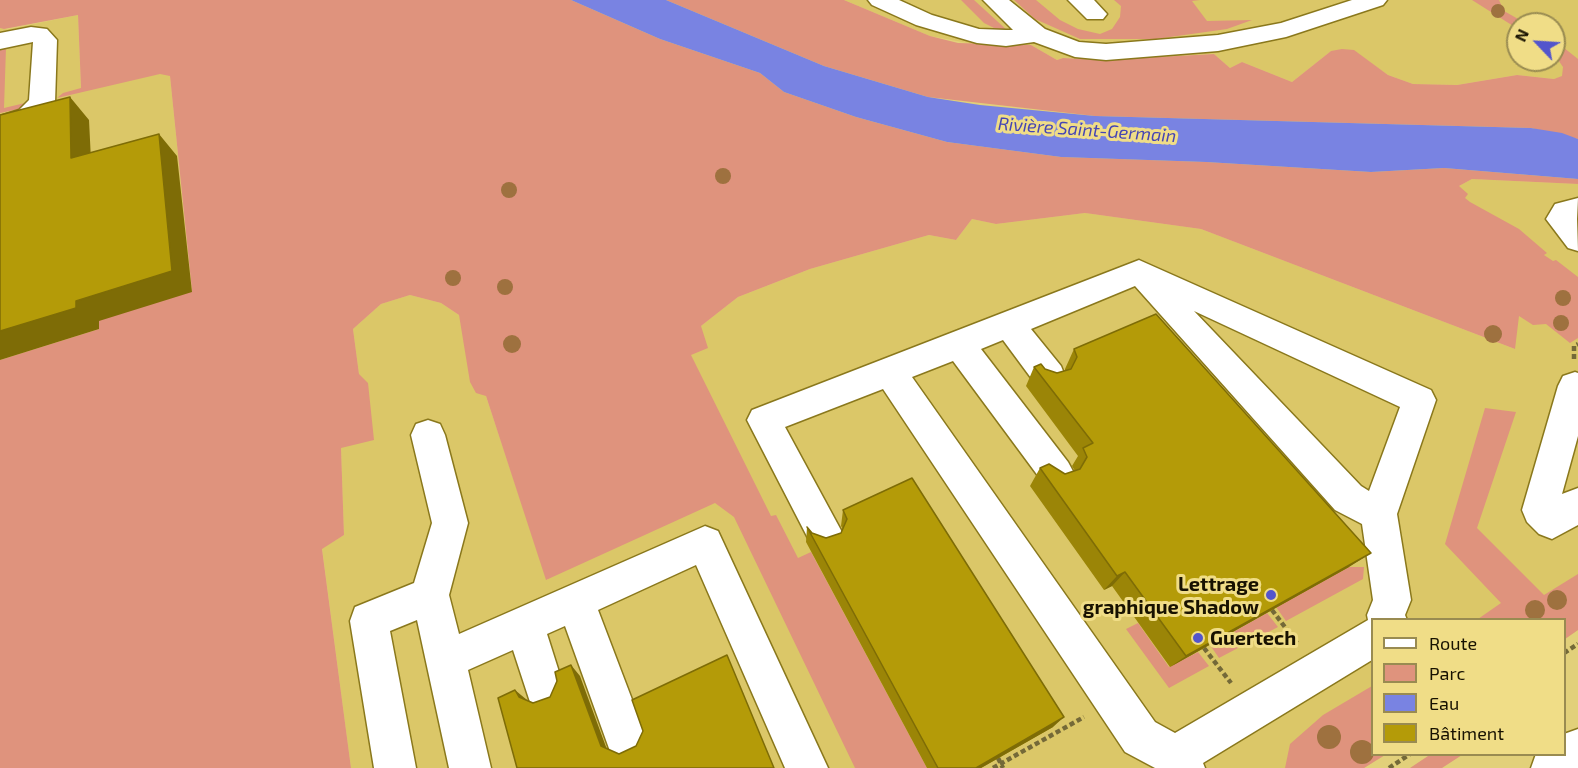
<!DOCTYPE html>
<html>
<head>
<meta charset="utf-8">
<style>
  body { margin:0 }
  #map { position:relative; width:1578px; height:768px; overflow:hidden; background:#e2d07a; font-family:"Exo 2",sans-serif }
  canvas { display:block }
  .legend { position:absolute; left:1371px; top:618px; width:195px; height:138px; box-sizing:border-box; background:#f0dd87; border:2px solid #998b51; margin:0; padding:8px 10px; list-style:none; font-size:18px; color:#171100 }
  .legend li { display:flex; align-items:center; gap:12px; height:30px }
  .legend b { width:30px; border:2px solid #998b51 }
  .north { position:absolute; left:1506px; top:12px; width:60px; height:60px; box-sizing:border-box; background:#f0dd87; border:2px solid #998b51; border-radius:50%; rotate:295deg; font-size:16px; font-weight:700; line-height:24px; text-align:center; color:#171100 }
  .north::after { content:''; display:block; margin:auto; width:21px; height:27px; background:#5355cc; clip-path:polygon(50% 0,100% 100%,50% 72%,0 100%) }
</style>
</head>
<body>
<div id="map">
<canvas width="1578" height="768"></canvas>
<ul class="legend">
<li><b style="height:8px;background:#fff"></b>Route</li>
<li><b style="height:16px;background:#df937d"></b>Parc</li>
<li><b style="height:16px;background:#7983e2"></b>Eau</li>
<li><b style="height:16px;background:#b49b08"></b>Bâtiment</li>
</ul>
<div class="north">N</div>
</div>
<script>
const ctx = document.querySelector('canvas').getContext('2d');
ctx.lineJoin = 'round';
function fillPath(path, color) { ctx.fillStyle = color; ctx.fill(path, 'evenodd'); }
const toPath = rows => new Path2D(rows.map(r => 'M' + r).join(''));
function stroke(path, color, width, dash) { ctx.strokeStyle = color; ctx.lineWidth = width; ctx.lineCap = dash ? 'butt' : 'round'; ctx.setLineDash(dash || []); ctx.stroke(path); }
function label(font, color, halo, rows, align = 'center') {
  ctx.font = font + ' "Exo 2",sans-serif'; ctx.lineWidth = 6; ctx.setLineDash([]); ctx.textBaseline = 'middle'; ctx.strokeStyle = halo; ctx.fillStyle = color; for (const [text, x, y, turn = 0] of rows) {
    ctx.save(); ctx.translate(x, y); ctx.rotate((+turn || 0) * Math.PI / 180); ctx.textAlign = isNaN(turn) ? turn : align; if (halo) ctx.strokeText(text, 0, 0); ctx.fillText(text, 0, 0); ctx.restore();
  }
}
fillPath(toPath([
  [844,0,1578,0,1578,73,1554,79,1517,75,1457,85,1413,84,1388,75,1354,51,1331,51,1292,82,1242,62,1230,68,1214,54,1101,60,1063,58,1057,60,1031,45,984,46,930,36],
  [1518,24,1554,24,1554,60,1518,60],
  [78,15,81,89,161,68,170,76,192,292,128,312,99,329,0,360,0,28,9,29],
  [1472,179,1578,184,1578,630,1565,639,1564,620,1372,620,1372,754,1385,755,1364,768,351,768,322,548,344,535,341,448,359,374,353,329,381,304,410,295,441,303,459,315,547,580,690,355,701,326,738,297,810,269,929,235,956,240,972,219,996,224,1085,213,1201,229,1515,349,1436,198]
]), '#dbc768');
fillPath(toPath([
  [0,0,571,0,660,39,760,73,784,92,856,117,947,142,1061,157,1206,162,1371,172,1444,168,1578,179,1578,184,1472,179,1459,186,1468,194,1465,198,1470,202,1519,229,1547,253,1544,255,1553,261,1556,260,1578,277,1578,338,1570,343,1546,324,1533,325,1519,316,1515,349,1201,229,1085,213,996,224,972,219,956,240,929,235,810,269,738,297,701,326,708,348,691,355,771,516,776,515,798,558,811,552,927,768,855,768,734,517,715,503,546,580,486,396,476,393,470,382,459,315,441,303,410,295,381,304,353,329,359,374,368,383,374,440,341,448,344,535,322,549,351,768,0,768,0,360,99,329,99,319,192,291,170,76,160,74,57,98,63,93,81,88,78,15,4,29,0,28],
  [666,0,844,0,930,36,958,43,1031,45,1057,60,1063,58,1101,60,1214,54,1230,68,1242,62,1292,82,1331,51,1342,49,1354,50,1388,75,1413,84,1457,85,1517,75,1554,79,1562,76,1563,67,1554,54,1554,40,1578,59,1578,139,1531,128,1095,116,928,97,824,66],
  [961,0,974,0,1009,32,1000,31,984,23],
  [1014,0,1036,0,1060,20,1078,29,1100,34,1112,29,1120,17,1121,6,1114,0,1200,0,1192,1,1207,21,1252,20,1227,29,1156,39,1080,39,1035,19],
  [1472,0,1499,0,1504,11,1527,24,1518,24,1518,29],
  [29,43,6,48,4,108,25,103,28,103,28,107,0,113,0,49],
  [1485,408,1516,412,1477,528,1544,595,1578,574,1578,630,1565,639,1564,620,1478,619,1501,603,1445,544],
  [1349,567,1364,567,1363,579,1286,621,1276,607],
  [1267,613,1278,627,1219,658,1210,645],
  [1138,623,1169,667,1198,652,1209,666,1169,688,1126,629],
  [1372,686,1372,754,1385,755,1364,768,1285,768,1290,744,1323,715],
  [1431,754,1462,754,1462,755,1442,768,1410,768]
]), '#df937d');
fillPath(toPath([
  [571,0,666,0,824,66,928,97,980,105,1095,116,1531,128,1562,133,1578,139,1578,179,1444,168,1371,172,1206,162,1061,157,947,142,856,117,784,92,760,73,660,39]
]), '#7983e2');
const minor = toPath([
  [868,0,899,0,932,15,979,29,1006,30,1013,30,983,0,1009,0,1045,29,1079,42,1106,44,1218,35,1281,23,1352,0,1387,0,1383,5,1286,37,1218,51,1106,60,1075,57,1034,42,1006,46,977,43,916,25,872,5,868,0],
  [1068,0,1094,0,1107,14,1103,19,1087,19,1068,0],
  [31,27,47,29,57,40,55,103,37,122,0,135,0,116,19,110,29,100,33,42,0,49,0,33,31,27],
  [1578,198,1577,219,1578,251,1568,248,1546,219,1555,204,1578,198],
  [1139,260,1431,390,1436,400,1397,514,1411,600,1405,615,1407,620,1372,620,1372,660,1203,763,1205,768,1155,768,1125,752,883,389,785,427,843,534,838,546,825,551,812,546,747,420,752,410,1139,260],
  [1135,286,1335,510,1362,524,1373,600,1367,615,1368,620,1175,733,1155,722,912,377,953,361,1044,484,1056,489,1068,484,1074,473,1068,462,981,349,1003,340,1037,386,1049,390,1061,386,1065,376,1061,366,1031,329,1135,286],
  [1194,311,1400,407,1369,491,1361,486,1194,311],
  [1575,372,1578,373,1578,436,1562,494,1578,488,1578,525,1552,539,1539,534,1527,522,1522,510,1558,386,1563,376,1575,372],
  [428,420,440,424,445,435,468,523,449,595,459,634,705,526,718,531,828,768,785,768,696,565,598,610,647,739,641,754,626,760,611,754,565,626,547,634,565,691,559,705,545,711,531,705,513,650,468,670,491,768,449,768,417,620,390,631,416,768,374,768,350,621,355,607,414,583,432,523,411,435,416,424,428,420],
  [1578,729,1578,768,1531,768,1536,754,1564,754,1564,734,1578,729]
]);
stroke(minor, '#8a781c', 3);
stroke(toPath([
  [1574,359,1574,346,1578,344],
  [1272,610,1297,643],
  [1204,648,1231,683],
  [1564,653,1578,644],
  [998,758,1003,768],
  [993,768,1084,717],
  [1389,768,1410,754]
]), '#746938', 4.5, [5, 3]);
fillPath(minor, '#fff');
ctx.fillStyle = '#9e713f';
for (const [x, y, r] of [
  [1498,11,7],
  [723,176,8],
  [509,190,8],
  [453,278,8],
  [505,287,8],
  [1563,298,8],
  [1561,323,8],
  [1493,334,9],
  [512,344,9],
  [1557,600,10],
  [1535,610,10],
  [1329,737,12],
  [1362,752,12]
]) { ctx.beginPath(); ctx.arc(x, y, r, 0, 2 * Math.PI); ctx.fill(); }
fillPath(toPath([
  [1074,349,1349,567,1170,667,1112,586,1104,590,1030,486,1040,468,1065,474,1075,471,1072,466,1078,456,1026,386,1034,367,1045,369,1057,373,1065,371,1065,369],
  [843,510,1053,727,981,768,927,768,806,542,807,527,812,533,826,538,841,533,843,529,841,526]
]), '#9b8507');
fillPath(toPath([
  [70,97,89,120,92,180,71,158],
  [159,134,177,156,192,292,99,321,99,329,0,360,0,331,76,301],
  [1371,553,1349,567,1170,667,1186,656],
  [1125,572,1112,586,1104,590,1117,576],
  [571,665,580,676,609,755,601,746],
  [515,690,527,700,519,697],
  [1064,717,1053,727,981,768,976,768]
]), '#7e6c06');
const building = toPath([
  [70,97,71,158,159,134,172,271,76,301,76,308,0,331,0,115,70,97],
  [1156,314,1371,553,1186,656,1125,572,1117,576,1040,468,1049,464,1065,474,1080,469,1087,457,1083,448,1093,443,1034,367,1041,364,1045,369,1057,373,1071,369,1077,357,1074,349,1156,314],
  [912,478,1064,717,976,768,938,768,807,527,812,533,826,538,841,533,847,519,843,510,912,478],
  [727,655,774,768,517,768,498,698,515,690,519,697,533,703,550,697,557,681,555,672,571,665,601,746,619,754,636,746,643,731,632,700,727,655]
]);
fillPath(building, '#b49b08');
stroke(building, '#7e6c06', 1.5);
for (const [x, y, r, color] of [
  [1271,595,6,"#5355cc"],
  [1198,638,6,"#5355cc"]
]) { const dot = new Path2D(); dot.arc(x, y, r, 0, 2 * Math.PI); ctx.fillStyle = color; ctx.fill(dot); stroke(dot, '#f0dd87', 2); }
label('italic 18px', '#4545b4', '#f0dd87', [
  ["Rivière Saint-Germain",1087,130,4]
]);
label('bold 20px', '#171100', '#f0dd87', [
  ["Lettrage",1259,584],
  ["graphique Shadow",1259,607],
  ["Guertech",1210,638,"left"]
], 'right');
</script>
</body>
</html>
